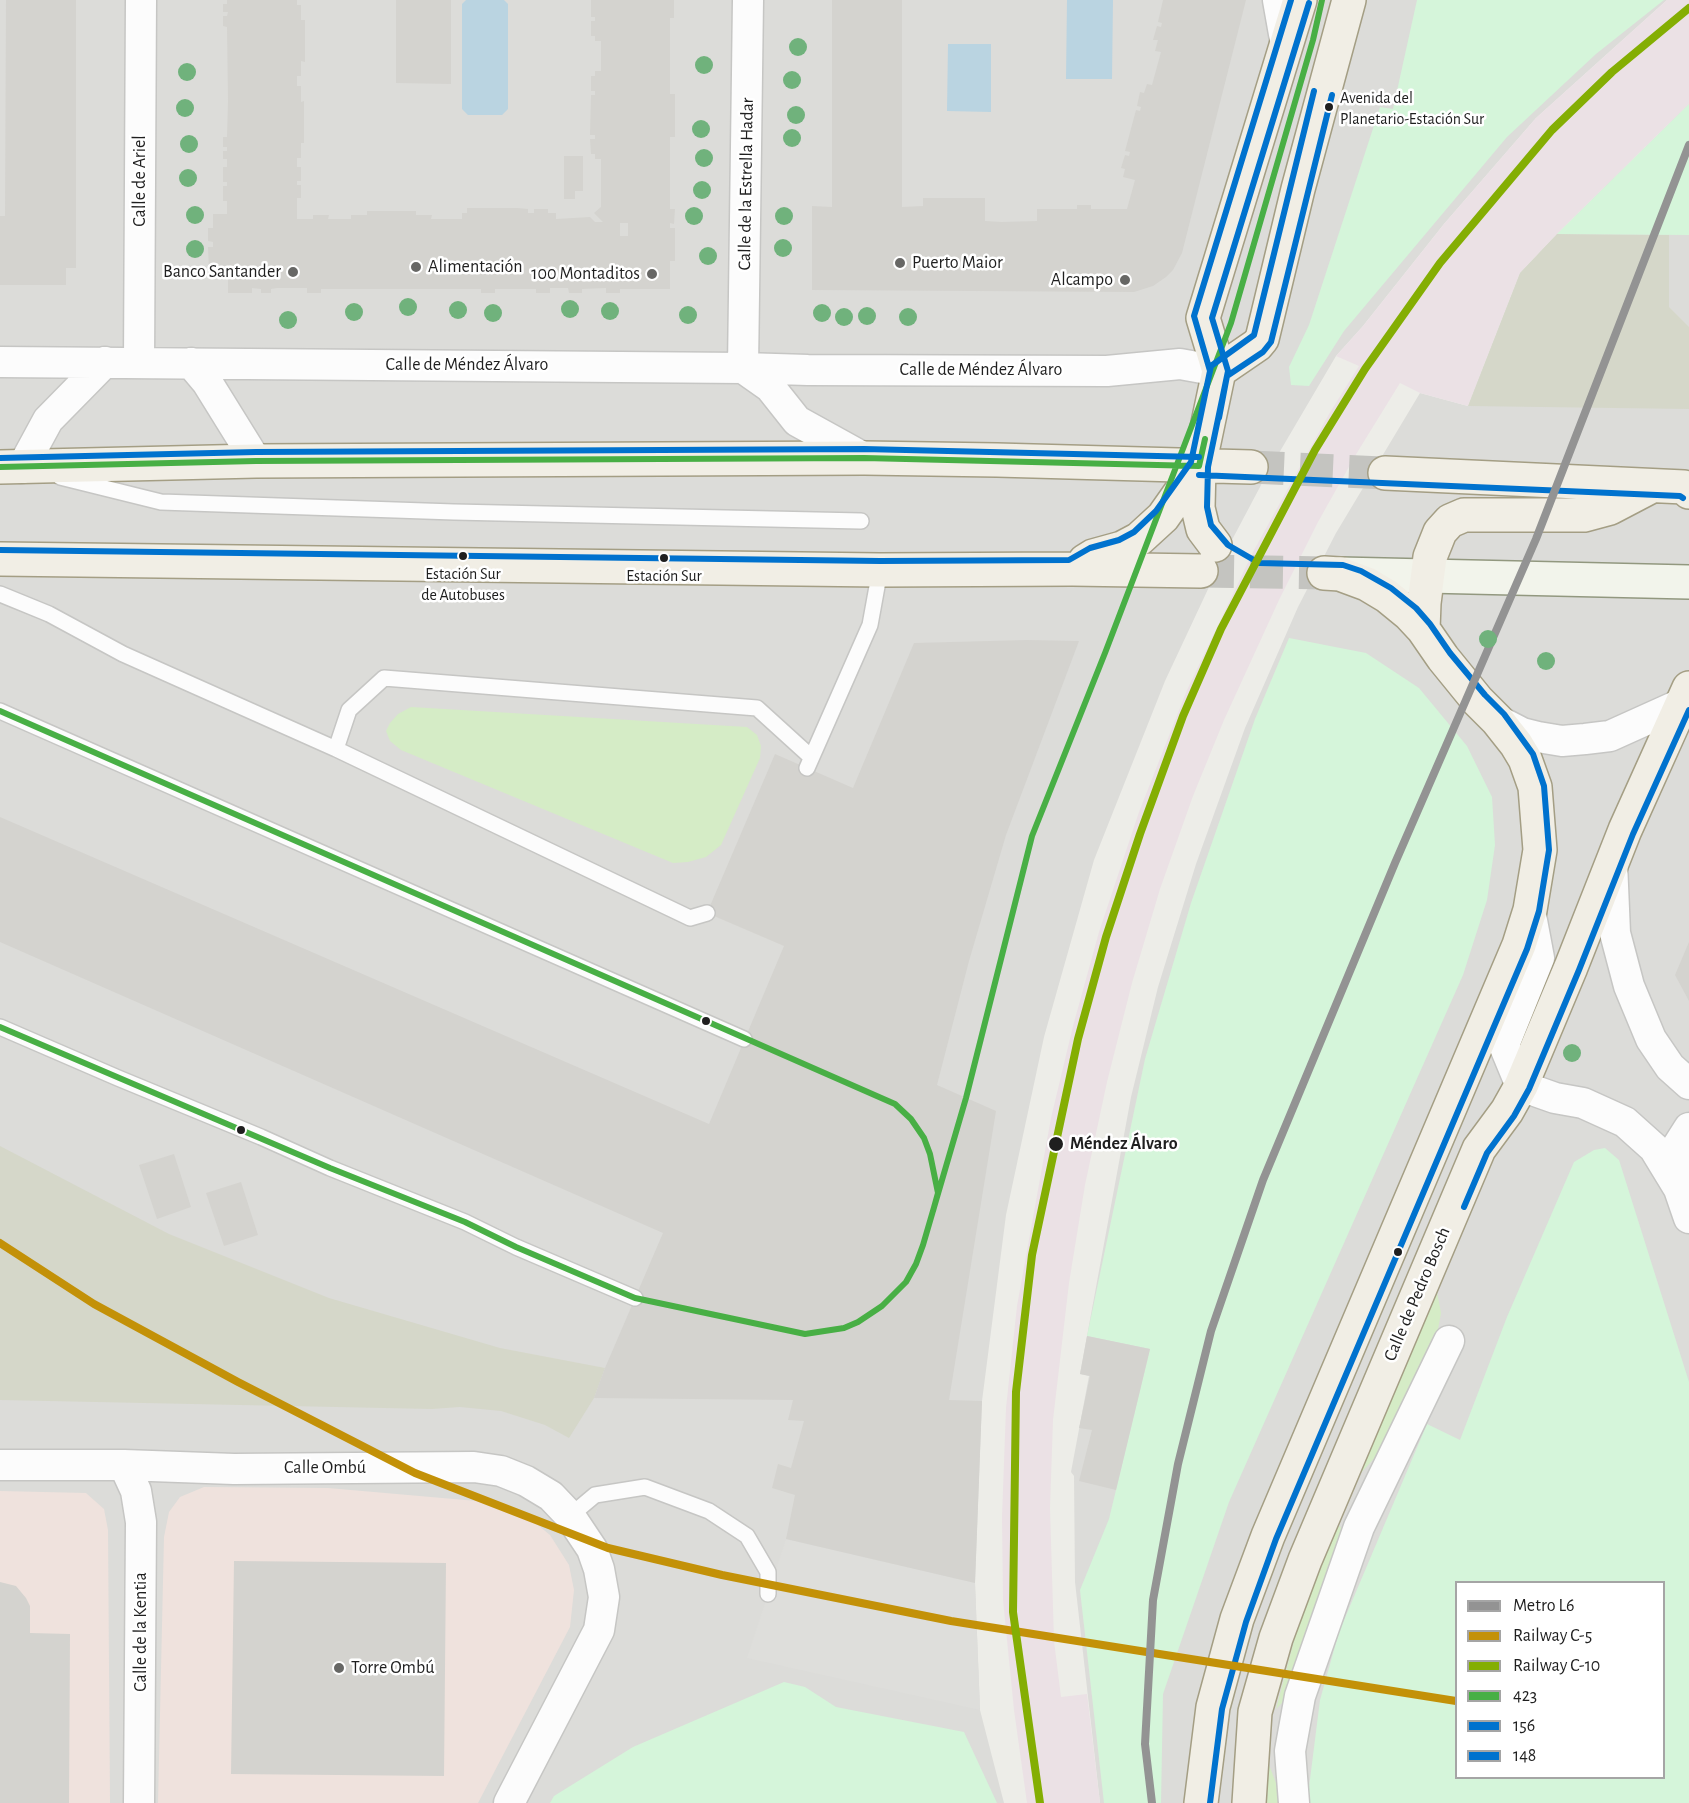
<!DOCTYPE html>
<html>
<head>
<meta charset="utf-8">
<style>
  body { margin:0 }
  #map { position:relative; width:1689px; height:1803px; overflow:hidden; background:#edede8; font-family:"Alegreya Sans",sans-serif }
  canvas { display:block }
  .legend { position:absolute; left:1455px; top:1581px; width:210px; height:198px; box-sizing:border-box; background:#fff; border:2px solid #a5a5a5; margin:0; padding:8px 10px; list-style:none; font-size:18px; color:#1f1f1f }
  .legend li { display:flex; align-items:center; gap:12px; height:30px }
  .legend b { width:30px; border:2px solid #a5a5a5 }
</style>
</head>
<body>
<div id="map">
<canvas width="1689" height="1803"></canvas>
<ul class="legend">
<li><b style="height:8px;background:#939393"></b>Metro L6</li>
<li><b style="height:8px;background:#c39108"></b>Railway C-5</li>
<li><b style="height:8px;background:#84ae03"></b>Railway C-10</li>
<li><b style="height:8px;background:#48af45"></b>423</li>
<li><b style="height:8px;background:#0072ce"></b>156</li>
<li><b style="height:8px;background:#0072ce"></b>148</li>
</ul>
</div>
<script>
const ctx = document.querySelector('canvas').getContext('2d');
ctx.lineJoin = 'round';
function fillPath(path, color) { ctx.fillStyle = color; ctx.fill(path, 'evenodd'); }
const toPath = rows => new Path2D(rows.map(r => 'M' + r).join(''));
function stroke(path, color, width, dash) { ctx.strokeStyle = color; ctx.lineWidth = width; ctx.lineCap = dash ? 'butt' : 'round'; ctx.setLineDash(dash || []); ctx.stroke(path); }
function label(font, color, halo, rows, align = 'center') {
  ctx.font = font + ' "Alegreya Sans",sans-serif'; ctx.lineWidth = 5; ctx.setLineDash([]); ctx.textBaseline = 'middle'; ctx.strokeStyle = halo; ctx.fillStyle = color; for (const [text, x, y, turn = 0] of rows) {
    ctx.save(); ctx.translate(x, y); ctx.rotate((+turn || 0) * Math.PI / 180); ctx.textAlign = isNaN(turn) ? turn : align; if (halo) ctx.strokeText(text, 0, 0); ctx.fillText(text, 0, 0); ctx.restore();
  }
}
fillPath(toPath([
  [0,0,1667,0,1536,118,1444,224,1363,326,1336,356,1269,470,1224,555,1165,681,1094,860,1044,1037,1006,1215,982,1401,975,1583,980,1710,1004,1803,0,1803],
  [1689,104,1689,1803,1100,1803,1075,1582,1074,1476,1071,1472,1089,1376,1080,1374,1131,1097,1158,987,1196,864,1245,728,1298,607,1336,533,1420,393,1468,406,1520,273,1557,234],
  [1456,1582,1664,1582,1664,1778,1456,1778]
]), '#dcdcd9');
fillPath(toPath([
  [204,1487,328,1488,488,1502,528,1517,550,1535,569,1565,574,1590,570,1627,478,1803,158,1803,164,1537,169,1512,180,1497],
  [0,1491,86,1493,104,1509,108,1530,110,1803,0,1803]
]), '#efe2dd');
fillPath(toPath([
  [1667,0,1689,0,1689,104,1557,234,1520,273,1468,406,1420,393,1400,383,1355,456,1318,522,1279,600,1224,720,1193,796,1160,889,1132,983,1107,1082,1085,1185,1069,1283,1053,1420,1050,1508,1054,1641,1061,1697,1087,1694,1100,1803,1027,1803,1014,1710,1003,1600,1002,1517,1006,1408,1017,1306,1051,1118,1073,1026,1099,932,1139,812,1187,690,1253,552,1329,414,1359,366,1336,356,1363,326,1444,224,1536,118]
]), '#ebe1e5');
fillPath(toPath([
  [1557,234,1669,235,1669,307,1689,327,1689,409,1468,406,1520,273],
  [0,1146,169,1234,329,1298,500,1348,605,1368,594,1398,569,1438,545,1425,501,1411,460,1407,432,1409,0,1400]
]), '#d5d7c9');
fillPath(toPath([
  [411,707,747,727,757,735,761,746,760,758,721,845,706,857,688,862,673,863,401,750,390,741,386,731,390,723,398,714],
  [1437,1292,1441,1313,1434,1351,1381,1451,1359,1475],
  [1338,1526,1341,1527,1338,1555,1288,1697,1276,1709,1299,1622],
  [1269,1765,1278,1788,1280,1803,1267,1803]
]), '#d5ecc6');
fillPath(toPath([
  [1417,0,1664,0,1596,54,1507,137,1344,331,1309,386,1291,385,1289,367,1309,325,1380,107,1393,109],
  [1689,104,1689,235,1557,234],
  [1289,638,1366,653,1419,688,1467,746,1492,797,1495,845,1487,900,1463,975,1229,1502,1163,1694,1161,1803,1104,1803,1080,1590,1109,1519,1150,1349,1087,1336,1145,1059,1191,903,1255,719],
  [1605,1148,1619,1160,1689,1382,1689,1803,1307,1803,1320,1700,1339,1632,1427,1424,1460,1440,1507,1317,1574,1162,1594,1150],
  [1456,1582,1664,1582,1664,1778,1456,1778],
  [784,1682,805,1687,836,1707,964,1732,997,1803,550,1803,554,1796,633,1747]
]), '#d5f5da');
fillPath(toPath([
  [786,1539,975,1583,980,1710,747,1658]
]), '#dededb');
fillPath(toPath([
  [466,0,504,0,508,4,508,109,502,115,468,115,462,109,462,4],
  [1067,0,1113,0,1112,79,1066,79],
  [948,44,991,44,991,112,947,111]
]), '#bad4e1');
fillPath(toPath([
  [6,0,76,0,76,268,66,268,66,285,0,285,0,216,5,216],
  [227,0,297,0,297,5,301,5,301,20,305,20,305,62,301,61,301,76,297,76,297,86,301,86,301,102,304,101,304,143,301,143,301,158,297,158,297,167,301,167,301,181,297,181,297,185,301,185,301,198,297,198,297,219,313,219,313,215,329,215,328,219,351,219,351,215,367,215,367,211,416,211,416,215,432,215,431,219,462,219,462,213,467,213,467,208,518,208,528,209,528,213,534,213,534,209,548,209,548,213,556,213,556,219,590,217,595,222,603,222,594,213,601,207,601,159,595,159,595,154,591,154,590,139,595,139,595,135,590,135,591,95,595,95,595,91,591,91,591,76,595,76,595,71,601,71,601,41,595,41,595,36,591,36,591,21,595,21,595,17,591,17,591,0,674,0,674,18,670,18,670,94,675,94,675,137,670,137,670,209,675,209,674,224,670,223,670,228,675,228,675,261,670,261,670,289,620,289,620,293,606,293,606,288,582,289,582,293,569,293,568,288,550,288,550,293,536,293,536,289,495,289,495,293,481,293,481,289,321,289,321,293,307,293,307,288,277,288,271,289,271,293,261,293,261,289,252,288,252,293,228,293,228,275,232,275,232,268,221,268,221,272,209,272,208,247,213,247,213,242,208,241,208,228,213,228,213,214,227,214,227,201,223,201,223,186,227,186,227,182,223,182,223,167,227,167,227,159,223,159,223,151,227,151,227,147,223,147,223,137,227,137,228,101,227,27,223,26,223,16,227,16,228,12,223,12,223,4,227,4],
  [620,223,628,223,628,236,620,236],
  [396,0,451,0,451,84,396,83],
  [832,0,902,0,902,207,923,206,923,198,985,198,985,221,1002,222,1037,221,1037,209,1077,209,1077,205,1091,205,1091,209,1127,209,1135,180,1123,177,1125,169,1121,168,1125,155,1129,156,1130,152,1125,151,1136,110,1140,111,1141,107,1137,106,1140,92,1144,93,1147,84,1152,85,1161,52,1155,51,1158,40,1153,40,1157,26,1161,27,1162,23,1158,22,1163,0,1246,0,1182,253,1173,270,1166,277,1153,286,1134,292,812,290,812,206,832,207],
  [564,156,583,156,583,191,575,191,575,199,564,199],
  [1027,640,1079,641,1006,835,969,961,937,1085,996,1111,949,1400,982,1401,975,1583,786,1539,795,1495,772,1488,778,1464,791,1468,804,1421,788,1420,793,1400,594,1398,605,1368,663,1233,0,942,0,817,709,1124,784,946,707,913,775,754,853,788,914,643],
  [1689,942,1689,1001,1675,975],
  [174,1154,191,1207,157,1219,139,1165],
  [241,1182,258,1235,224,1246,206,1193],
  [1087,1336,1150,1349,1116,1490,1079,1481,1092,1430,1079,1428,1090,1376,1080,1374],
  [234,1561,446,1563,444,1776,231,1774],
  [0,1582,16,1586,26,1598,30,1606,30,1633,70,1634,69,1803,0,1803]
]), '#d4d3cf');
stroke(toPath([
  [1251,467,1385,473],
  [1201,571,1324,573]
]), '#c4c4c0', 33, [33, 16]);
const lane = toPath([
  [60,477,161,502,454,512,861,521],
  [0,594,49,614,123,654,336,749,690,918,707,913],
  [0,711,744,1039],
  [336,749,349,710,384,678,757,708,811,757],
  [807,768,870,625,880,570],
  [0,1027,118,1078,261,1137,330,1168,465,1222,516,1247,635,1298],
  [570,1516,595,1495,645,1487,709,1511,747,1536,768,1572,768,1594]
]);
const street = toPath([
  [748,0,743,368,770,387,797,421,864,458],
  [1278,0,1286,45],
  [0,362,743,368,808,370,1107,371,1180,364,1219,371],
  [139,362,141,0],
  [191,363,207,382,256,461],
  [22,468,48,420,105,362],
  [1497,720,1522,733,1538,737,1562,741,1585,739,1610,736,1681,704],
  [1612,862,1615,933,1629,986,1651,1039,1670,1067,1689,1084],
  [1530,910,1539,958,1504,1045,1521,1086,1555,1098,1583,1103,1625,1122,1654,1148,1679,1189,1689,1218],
  [1679,1186,1675,1150,1689,1128],
  [0,1465,124,1465,234,1469,474,1467,501,1471,526,1481,551,1496,570,1516,592,1549,599,1569,604,1597,599,1630,509,1803],
  [124,1465,136,1491,141,1522,139,1803],
  [1294,1803,1290,1751,1300,1696,1359,1527,1449,1341]
]);
const secondary = toPath([
  [1340,574,1689,582]
]);
const primary = toPath([
  [1219,371,1257,345,1262,339,1298,189,1349,0],
  [0,467,256,461,864,458,997,460,1251,467],
  [1385,473,1684,487,1689,492],
  [1215,545,1203,529,1198,508,1199,466,1219,371,1203,318,1300,0],
  [0,559,880,570,1072,569,1201,571],
  [1085,561,1093,556,1122,548,1139,539,1163,517,1199,466],
  [1423,629,1424,603,1430,557,1440,532,1450,521,1464,515,1584,515,1610,508,1652,486],
  [1201,1803,1213,1707,1237,1619,1268,1536,1519,945,1530,910,1540,850,1535,787,1525,759,1516,744,1497,720,1478,701,1443,658,1423,629,1409,614,1387,596,1367,584,1340,574,1324,573],
  [1249,1803,1255,1712,1276,1638,1305,1560,1479,1149,1507,1111,1521,1086,1571,967,1625,830,1689,688]
]);
stroke(lane, '#c6c6c4', 18);
stroke(street, '#c6c6c4', 33);
stroke(secondary, '#92987f', 36);
stroke(primary, '#a49e84', 36);
stroke(lane, '#fcfcfc', 15);
stroke(street, '#fcfcfc', 30);
stroke(secondary, '#f2f4eb', 33);
stroke(primary, '#f1eee5', 33);
stroke(toPath([
  [0,467,256,461,864,458,1199,466,1205,439],
  [0,711,895,1104,911,1119,924,1138,930,1154,938,1193,933,1211],
  [0,1027,330,1168,465,1222,516,1247,635,1298,805,1334,844,1328,858,1322,882,1306,906,1282,916,1264,923,1245,966,1098,1032,836,1105,653,1231,323,1313,40,1322,0]
]), '#48af45', 6);
stroke(toPath([
  [1219,418,1227,376,1263,352,1271,342,1332,95],
  [1199,475,1680,496,1683,498],
  [1464,1207,1487,1153,1514,1116,1529,1089,1579,970,1633,834,1689,710],
  [1210,1803,1222,1709,1246,1622,1276,1539,1527,949,1539,911,1549,850,1544,786,1533,754,1504,714,1485,695,1450,653,1430,624,1416,608,1391,588,1361,571,1343,565,1259,563,1228,545,1211,525,1207,507,1208,467,1228,371,1212,318,1309,3]
]), '#0072ce', 6);
stroke(toPath([
  [1201,414,1211,366,1254,335,1314,91],
  [0,458,256,452,864,449,1199,457],
  [0,550,880,561,1069,560,1090,548,1119,540,1134,532,1156,511,1191,462,1210,371,1194,316,1291,0]
]), '#0072ce', 6);
stroke(toPath([
  [0,1243,94,1304,238,1382,415,1473,608,1548,722,1575,951,1621,1456,1701]
]), '#c39108', 8);
stroke(toPath([
  [1040,1803,1013,1612,1016,1392,1032,1255,1078,1039,1106,937,1140,834,1183,716,1221,629,1315,450,1365,369,1440,263,1552,130,1612,72,1689,8]
]), '#84ae03', 8);
stroke(toPath([
  [1152,1803,1145,1744,1153,1600,1178,1464,1211,1331,1263,1180,1395,863,1536,539,1689,145]
]), '#939393', 8);
ctx.fillStyle = '#70b27c';
for (const [x, y] of [
  [798,47],
  [704,65],
  [187,72],
  [792,80],
  [185,108],
  [796,115],
  [701,129],
  [792,138],
  [189,144],
  [704,158],
  [188,178],
  [702,190],
  [195,215],
  [694,216],
  [784,216],
  [783,248],
  [195,249],
  [708,256],
  [408,307],
  [570,309],
  [458,310],
  [610,311],
  [354,312],
  [493,313],
  [822,313],
  [688,315],
  [867,316],
  [844,317],
  [908,317],
  [288,320],
  [1488,639],
  [1546,661],
  [1572,1053]
]) { ctx.beginPath(); ctx.arc(x, y, 9, 0, 2 * Math.PI); ctx.fill(); }
for (const [x, y, r, color] of [
  [1329,107,5,"#1f1f1f"],
  [900,263,6,"#676765"],
  [416,267,6,"#676765"],
  [293,272,6,"#676765"],
  [652,274,6,"#676765"],
  [1125,280,6,"#676765"],
  [463,556,5,"#1f1f1f"],
  [664,558,5,"#1f1f1f"],
  [706,1021,5,"#1f1f1f"],
  [241,1130,5,"#1f1f1f"],
  [1056,1144,8,"#1f1f1f"],
  [1398,1252,5,"#1f1f1f"],
  [339,1668,6,"#676765"]
]) { const dot = new Path2D(); dot.arc(x, y, r, 0, 2 * Math.PI); ctx.fillStyle = color; ctx.fill(dot); stroke(dot, '#fff', 2); }
label('16px', '#1f1f1f', '#fff', [
  ["Avenida del",1340,98,"left"],
  ["Planetario-Estación Sur",1340,119,"left"],
  ["Estación Sur",463,574],
  ["de Autobuses",463,595],
  ["Estación Sur",664,576]
]);
label('18px', '#1f1f1f', '#fff', [
  ["Calle de Ariel",140,181,-90],
  ["Calle de la Estrella Hadar",746,184,-89],
  ["Calle de Méndez Álvaro",467,365],
  ["Calle de Méndez Álvaro",981,370],
  ["Calle de Pedro Bosch",1417,1294,-67],
  ["Calle Ombú",325,1468],
  ["Calle de la Kentia",141,1632,-90]
]);
label('18px', '#1f1f1f', '#fff', [
  ["Puerto Maior",912,263],
  ["Alimentación",428,267],
  ["Banco Santander",281,272,"right"],
  ["100 Montaditos",640,274,"right"],
  ["Alcampo",1113,280,"right"],
  ["Torre Ombú",351,1668]
], 'left');
label('bold 18px', '#1f1f1f', '#fff', [
  ["Méndez Álvaro",1070,1144]
], 'left');
</script>
</body>
</html>
